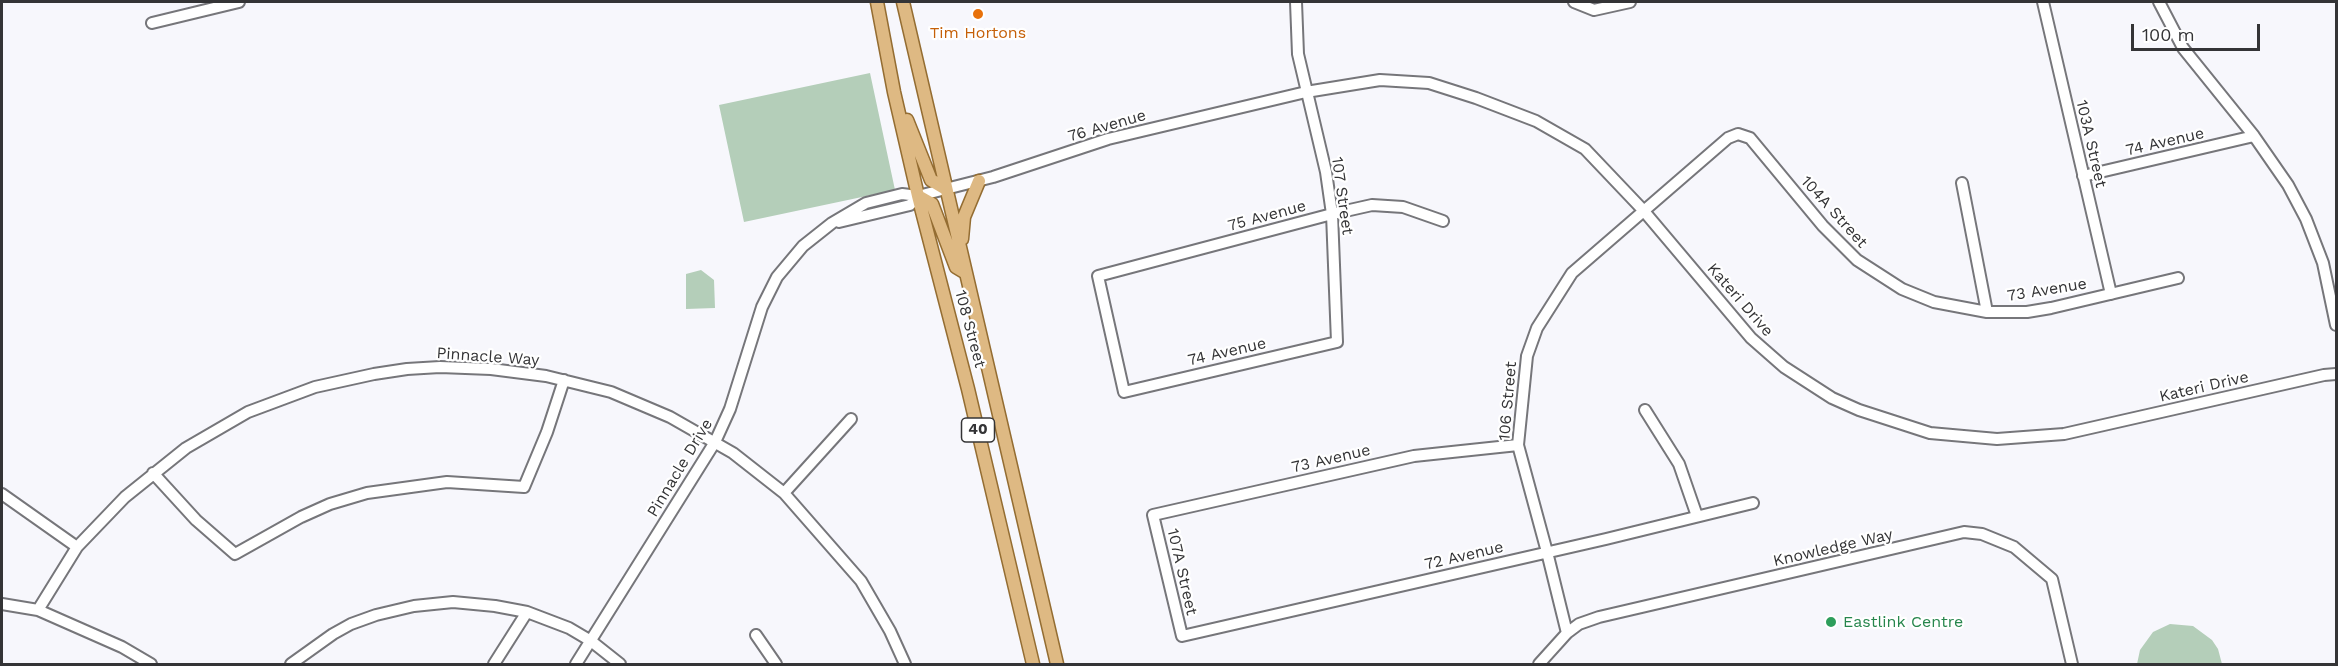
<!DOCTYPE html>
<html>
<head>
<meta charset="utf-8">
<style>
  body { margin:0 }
  #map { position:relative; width:2338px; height:666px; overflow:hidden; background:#f7f7fc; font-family:"Work Sans",sans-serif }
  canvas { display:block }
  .frame { position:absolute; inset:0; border:3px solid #343436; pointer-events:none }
  .scale { position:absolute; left:2131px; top:24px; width:129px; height:27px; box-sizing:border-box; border:3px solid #343436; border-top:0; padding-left:8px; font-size:18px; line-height:21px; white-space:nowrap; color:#343436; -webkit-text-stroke:4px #fff; paint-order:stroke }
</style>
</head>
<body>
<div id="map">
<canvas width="2338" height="666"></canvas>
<div class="frame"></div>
<div class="scale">100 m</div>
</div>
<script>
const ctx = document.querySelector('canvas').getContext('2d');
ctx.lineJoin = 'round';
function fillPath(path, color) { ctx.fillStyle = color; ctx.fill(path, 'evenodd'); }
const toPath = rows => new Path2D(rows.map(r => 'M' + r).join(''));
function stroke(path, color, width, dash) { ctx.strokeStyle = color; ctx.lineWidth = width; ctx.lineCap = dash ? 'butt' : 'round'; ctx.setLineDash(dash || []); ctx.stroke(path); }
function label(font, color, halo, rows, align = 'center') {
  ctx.font = font + ' "Work Sans",sans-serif'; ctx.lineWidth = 4.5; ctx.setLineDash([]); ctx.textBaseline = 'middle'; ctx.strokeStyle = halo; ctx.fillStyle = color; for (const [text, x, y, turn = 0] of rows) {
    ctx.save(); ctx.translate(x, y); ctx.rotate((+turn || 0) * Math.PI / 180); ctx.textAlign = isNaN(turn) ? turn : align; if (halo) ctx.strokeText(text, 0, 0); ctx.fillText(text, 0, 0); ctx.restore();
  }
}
fillPath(toPath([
  [870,73,895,190,744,222,719,105],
  [701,270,714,280,715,308,686,309,686,274],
  [2170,624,2193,626,2212,640,2218,649,2222,664,2137,664,2140,650,2153,632]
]), '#b4ceb9');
const minor = toPath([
  [1296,2,1298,54,1326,172,1332,214,1337,342,1124,392,1098,276,1332,214,1372,205,1403,207,1443,221],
  [1574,2,1594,10,1630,2],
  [2043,2,2111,294],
  [2159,2,2183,48,2254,136,2288,185,2306,219,2323,263,2336,325],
  [152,23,239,2],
  [2083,176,2254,136],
  [1962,183,1987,312],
  [839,222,910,205,918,196],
  [1645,410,1679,464,1697,516],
  [1518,445,1414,456,1153,515,1182,636,1606,539,1753,503],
  [153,473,196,520,235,554,301,517,330,504,367,493,447,482,524,487,547,432,564,380],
  [784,493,851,419],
  [2,494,77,547],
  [2,604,38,610,122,647,151,664],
  [38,610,77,547,125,497,186,448,248,412,315,387,374,374,407,369,440,367,491,369,546,376,611,392,670,417,733,453,784,493,861,581,890,631,905,664],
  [1567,633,1547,552,1518,445,1527,356,1537,328,1572,273,1728,138,1738,134,1750,138,1823,226,1857,260,1902,289,1934,302,1987,312,2027,312,2051,308,2178,278],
  [756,635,776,664],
  [291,664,333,634,351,624,376,615,414,606,453,602,495,606,527,612,569,628,591,641,620,664],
  [494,664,527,612],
  [576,664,715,442,730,409,762,307,777,277,803,246,832,223,866,203,902,194,918,196,993,177,1108,139,1306,92,1380,80,1429,83,1476,98,1536,121,1585,149,1643,210,1751,338,1784,367,1832,398,1859,410,1893,421,1930,433,1997,439,2064,434,2324,375,2336,374],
  [1539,664,1567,633,1579,624,1599,617,1964,532,1982,534,2014,547,2052,579,2072,664]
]);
const major = toPath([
  [877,2,894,92,918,196,968,389,1033,664],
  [903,2,1057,664],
  [907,120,931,180,946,189],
  [918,196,932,204,956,267,966,273],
  [962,239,964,217,979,181]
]);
stroke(minor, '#76767a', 14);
stroke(major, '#946d32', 15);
stroke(minor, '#fff', 10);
stroke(major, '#deb983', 12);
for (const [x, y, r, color] of [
  [978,14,6,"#e8710a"],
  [1831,622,6,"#2e9e5b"]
]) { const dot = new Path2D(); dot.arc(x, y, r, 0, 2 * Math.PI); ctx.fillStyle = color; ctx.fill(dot); stroke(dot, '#fff', 2); }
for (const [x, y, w] of [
  [978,430,33]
]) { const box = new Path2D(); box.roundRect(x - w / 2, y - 12, w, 24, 4.5); ctx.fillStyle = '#fff'; ctx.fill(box); stroke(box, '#343436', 1.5); }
label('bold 15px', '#343436', null, [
  ["40",978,430]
]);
label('16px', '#c56008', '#fff', [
  ["Tim Hortons",978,33]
]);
label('16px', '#343436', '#fff', [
  ["76 Avenue",1107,126,-16],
  ["74 Avenue",2165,142,-13],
  ["103A Street",2091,144,77],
  ["107 Street",1342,196,82],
  ["104A Street",1834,212,48],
  ["75 Avenue",1267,216,-15],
  ["73 Avenue",2047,290,-9],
  ["Kateri Drive",1740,300,49],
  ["108 Street",970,329,75],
  ["74 Avenue",1227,352,-13],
  ["Pinnacle Way",488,357,4],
  ["Kateri Drive",2204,387,-13],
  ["106 Street",1508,401,-85],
  ["73 Avenue",1331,459,-13],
  ["Pinnacle Drive",680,468,-59],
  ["Knowledge Way",1833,548,-13],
  ["72 Avenue",1464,556,-13],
  ["107A Street",1182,572,77]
]);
label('16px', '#27864d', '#fff', [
  ["Eastlink Centre",1843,622]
], 'left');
</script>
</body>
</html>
